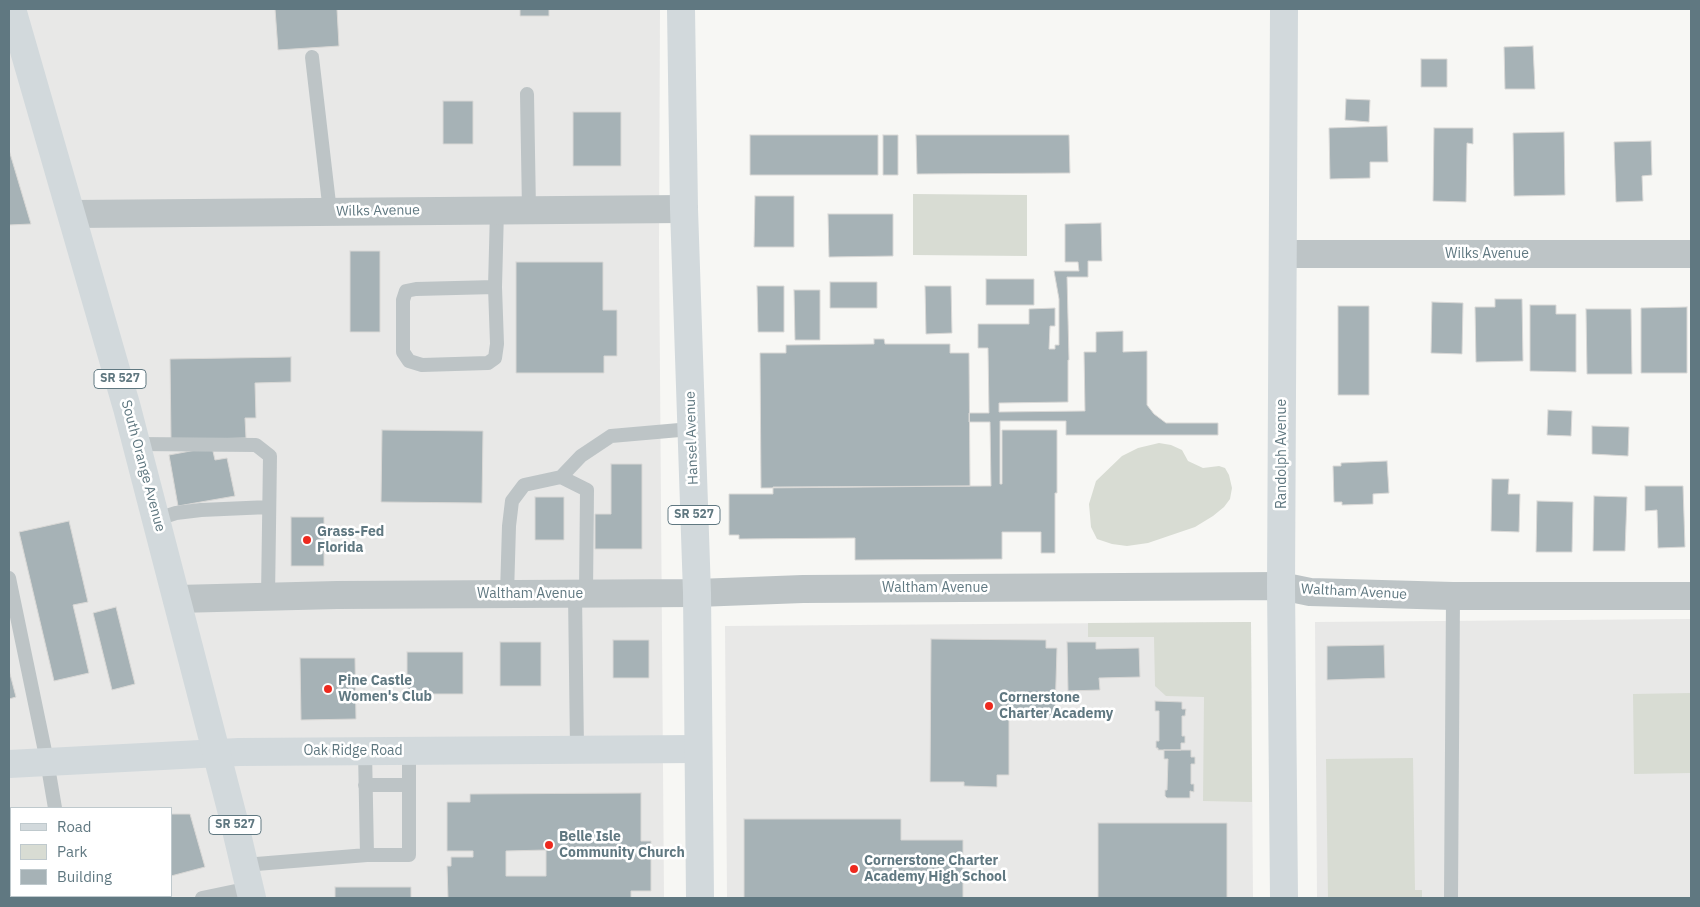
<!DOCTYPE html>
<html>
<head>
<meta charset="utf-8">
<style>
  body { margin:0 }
  #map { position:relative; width:1700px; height:907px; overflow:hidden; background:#f7f7f4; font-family:"IBM Plex Sans",sans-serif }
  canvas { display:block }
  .frame { position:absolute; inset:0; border:10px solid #607881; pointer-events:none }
  .legend { position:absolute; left:10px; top:807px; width:162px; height:90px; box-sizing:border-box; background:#fff; border:1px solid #bfc9cd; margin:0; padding:6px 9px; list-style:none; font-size:15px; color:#607881 }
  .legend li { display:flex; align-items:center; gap:10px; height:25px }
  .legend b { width:25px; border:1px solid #bfc9cd }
</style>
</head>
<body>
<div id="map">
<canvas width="1700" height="907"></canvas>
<div class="frame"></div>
<ul class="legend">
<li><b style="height:6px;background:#d2d9dc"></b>Road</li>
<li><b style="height:14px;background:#d8dcd3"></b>Park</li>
<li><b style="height:14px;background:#a6b2b6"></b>Building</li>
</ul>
</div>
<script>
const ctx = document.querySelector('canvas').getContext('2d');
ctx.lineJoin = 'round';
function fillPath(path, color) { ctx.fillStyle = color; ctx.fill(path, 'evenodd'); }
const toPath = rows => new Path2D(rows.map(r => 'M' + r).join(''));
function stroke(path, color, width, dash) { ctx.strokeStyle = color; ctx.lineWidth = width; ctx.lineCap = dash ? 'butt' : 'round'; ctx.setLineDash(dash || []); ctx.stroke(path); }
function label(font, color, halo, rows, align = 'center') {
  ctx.font = font + ' "IBM Plex Sans",sans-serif'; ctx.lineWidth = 5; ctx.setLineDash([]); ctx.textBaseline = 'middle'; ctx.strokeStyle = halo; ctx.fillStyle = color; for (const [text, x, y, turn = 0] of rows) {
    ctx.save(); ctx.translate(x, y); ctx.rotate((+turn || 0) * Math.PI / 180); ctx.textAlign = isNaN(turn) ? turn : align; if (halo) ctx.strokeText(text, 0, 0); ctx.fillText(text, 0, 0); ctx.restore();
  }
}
fillPath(toPath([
  [9,9,660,9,659,244,664,898,9,898],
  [11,808,171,808,171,896,11,896],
  [1691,619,1691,898,1317,898,1315,622],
  [1251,622,1253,898,727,898,725,626]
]), '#e8e8e7');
fillPath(toPath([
  [913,194,1027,195,1027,256,913,255],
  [1159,443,1171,445,1182,450,1188,461,1203,468,1219,466,1225,468,1229,475,1232,488,1230,499,1224,507,1213,516,1195,527,1148,543,1127,546,1112,544,1097,539,1091,527,1089,504,1096,481,1122,456,1138,448],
  [1251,622,1252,802,1203,801,1204,697,1166,696,1155,686,1154,637,1088,637,1088,623],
  [1691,693,1691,773,1634,774,1633,694],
  [1413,758,1415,890,1422,890,1422,898,1328,898,1326,759]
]), '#d8dcd3');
const building = toPath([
  [275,9,337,9,339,46,278,50,275,9],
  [520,9,549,9,549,16,520,16,520,9],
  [1533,46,1535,89,1505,89,1504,47,1533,46],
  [1421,59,1447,59,1447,87,1421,87,1421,59],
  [1346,99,1370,100,1369,122,1345,120,1346,99],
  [443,101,473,101,473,144,443,144,443,101],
  [573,112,621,112,621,166,573,166,573,112],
  [1387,126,1388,162,1370,162,1370,178,1330,179,1329,128,1387,126],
  [1434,128,1473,128,1473,144,1467,143,1466,202,1433,201,1434,128],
  [1564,132,1565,195,1514,196,1513,133,1564,132],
  [750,135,878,135,878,175,750,175,750,135],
  [883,135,898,135,898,175,883,175,883,135],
  [916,135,1069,135,1070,173,917,174,916,135],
  [1651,141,1652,175,1642,176,1643,201,1616,202,1614,142,1651,141],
  [9,150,31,224,9,225,9,150],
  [755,196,794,196,794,247,754,247,755,196],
  [828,214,893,214,893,256,829,257,828,214],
  [1101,223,1102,261,1088,261,1088,277,1067,277,1069,360,1068,360,1068,402,999,403,999,412,1085,411,1084,352,1096,352,1096,332,1123,331,1123,352,1147,351,1147,405,1154,414,1166,423,1218,423,1218,435,1066,435,1066,421,1000,421,1000,484,1002,484,1002,430,1057,430,1057,493,1055,493,1055,553,1041,553,1041,532,1002,532,1002,559,855,560,855,538,739,539,739,535,729,535,729,494,773,494,773,487,991,486,990,422,969,422,969,413,989,413,988,348,978,348,978,324,1029,324,1029,309,1055,308,1055,326,1050,326,1049,349,1055,349,1055,345,1059,345,1059,299,1054,271,1079,271,1078,262,1065,262,1065,224,1101,223],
  [350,251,380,251,380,332,350,332,350,251],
  [516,262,603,262,603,310,617,310,617,356,604,356,604,373,516,373,516,262],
  [986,279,1034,279,1034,305,986,305,986,279],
  [830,282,877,282,877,308,830,308,830,282],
  [757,286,784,286,784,332,758,332,757,286],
  [925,286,951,286,952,333,926,334,925,286],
  [794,290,820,290,820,340,795,340,794,290],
  [1495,299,1522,299,1523,361,1476,362,1475,307,1495,307,1495,299],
  [1432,302,1463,303,1462,354,1431,353,1432,302],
  [1530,305,1556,305,1556,314,1576,314,1576,372,1530,371,1530,305],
  [1338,306,1369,306,1369,395,1338,395,1338,306],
  [1687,307,1687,373,1641,373,1641,308,1687,307],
  [1586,309,1631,309,1632,374,1587,374,1586,309],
  [874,339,884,339,885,344,950,344,950,353,969,353,970,486,761,488,760,353,786,353,786,345,874,344,874,339],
  [291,357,291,382,255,383,256,418,245,418,246,438,171,440,170,359,291,357],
  [1548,410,1572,411,1571,436,1547,435,1548,410],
  [1592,426,1629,427,1628,456,1592,454,1592,426],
  [382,430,483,431,482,503,381,502,382,430],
  [212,447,215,460,227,458,235,496,178,506,169,455,212,447],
  [1387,461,1389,493,1373,494,1373,504,1342,505,1342,502,1334,502,1333,466,1341,466,1341,463,1387,461],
  [611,464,642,464,642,549,595,549,595,514,611,514,611,464],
  [1492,479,1509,479,1508,494,1520,494,1519,532,1491,531,1492,479],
  [1645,486,1683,486,1685,547,1658,548,1657,510,1645,511,1645,486],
  [1594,496,1627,497,1625,551,1593,551,1594,496],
  [535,497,564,497,564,540,535,540,535,497],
  [1537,501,1573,502,1572,552,1536,552,1537,501],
  [291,517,324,517,324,566,291,566,291,517],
  [69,521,88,602,73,605,89,673,54,681,19,532,69,521],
  [116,607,135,684,112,690,93,613,116,607],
  [931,639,1046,640,1046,648,1057,648,1055,715,1009,715,1009,775,997,775,997,787,964,786,964,782,930,782,931,639],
  [613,640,649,640,649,678,613,678,613,640],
  [500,642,541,642,541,686,500,686,500,642],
  [1067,642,1096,642,1096,649,1139,648,1140,677,1099,678,1100,690,1068,691,1067,642],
  [1384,645,1385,678,1327,680,1327,646,1384,645],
  [407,652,463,652,463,694,407,694,407,652],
  [300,658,355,658,356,719,301,720,300,658],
  [9,670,16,697,9,699,9,670],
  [1155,701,1182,702,1182,709,1186,709,1185,716,1182,716,1182,736,1185,736,1185,743,1181,743,1181,750,1158,750,1158,748,1156,748,1156,741,1159,741,1159,711,1155,711,1155,701],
  [1164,750,1191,750,1191,757,1195,757,1195,764,1191,764,1191,784,1194,784,1194,792,1190,791,1190,798,1167,798,1165,796,1165,790,1167,790,1168,759,1164,759,1164,750],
  [641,793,641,841,651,841,651,891,631,891,631,898,448,898,447,866,451,866,451,857,473,857,473,851,447,851,447,802,470,802,470,794,641,793],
  [546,850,546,876,506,876,506,851,546,850],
  [171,814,190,814,205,867,171,876,171,814],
  [744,819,901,819,901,840,963,840,963,898,744,898,744,819],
  [1098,823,1227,823,1227,898,1098,898,1098,823],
  [335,887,411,887,411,898,335,898,335,887]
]);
fillPath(building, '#a6b2b6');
stroke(building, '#d9d8d6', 1);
stroke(toPath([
  [312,57,330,212],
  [527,94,529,210],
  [495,287,416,289,406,291,403,300,403,352,409,361,422,365,488,363,495,358,497,344,495,287,497,210],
  [137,444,256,445,270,456,268,597],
  [561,477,581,456,611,436,691,429],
  [157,519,176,513,201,510,269,507],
  [9,578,47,761,55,808],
  [507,594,509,526,512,501,524,485,561,477,587,490,586,593],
  [575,594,577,749],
  [365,785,409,785],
  [367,855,409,855,409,751],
  [244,865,367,855,365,751],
  [75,896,75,898],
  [202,898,250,888],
  [1451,898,1453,596]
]), '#bdc4c6', 14);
stroke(toPath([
  [72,214,684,209],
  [1283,254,1691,254],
  [177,599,337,595,697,593,803,589,1281,586,1310,592,1453,596,1691,596]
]), '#bdc4c6', 28);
stroke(toPath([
  [1284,9,1281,586,1284,898],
  [9,764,239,752,698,749]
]), '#d2d9dc', 28);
stroke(toPath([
  [12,9,127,408,233,817,252,898],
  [681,9,684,209,697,593,700,898]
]), '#d2d9dc', 28);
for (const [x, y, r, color] of [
  [307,540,5,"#ed291e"],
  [328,689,5,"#ed291e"],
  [989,706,5,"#ed291e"],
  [549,845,5,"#ed291e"],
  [854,869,5,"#ed291e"]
]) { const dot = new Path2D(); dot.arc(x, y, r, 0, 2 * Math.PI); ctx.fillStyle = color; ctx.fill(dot); stroke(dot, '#fff', 2); }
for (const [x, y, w] of [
  [120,379,52],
  [694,515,52],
  [235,825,52]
]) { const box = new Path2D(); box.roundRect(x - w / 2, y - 9.5, w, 19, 4); ctx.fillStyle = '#fff'; ctx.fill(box); stroke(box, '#607881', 1); }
label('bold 12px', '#607881', null, [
  ["SR 527",120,379],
  ["SR 527",694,515],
  ["SR 527",235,825]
]);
label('14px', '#607881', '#fff', [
  ["Wilks Avenue",378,211,-1],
  ["Wilks Avenue",1487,254],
  ["Hansel Avenue",692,438,-92],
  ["Randolph Avenue",1282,454,-90],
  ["South Orange Avenue",143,466,75],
  ["Waltham Avenue",935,588],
  ["Waltham Avenue",1354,592,3],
  ["Waltham Avenue",530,594],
  ["Oak Ridge Road",353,751]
]);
label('bold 14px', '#607881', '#fff', [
  ["Grass-Fed",317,532],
  ["Florida",317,548],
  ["Pine Castle",338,681],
  ["Women's Club",338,697],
  ["Cornerstone",999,698],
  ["Charter Academy",999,714],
  ["Belle Isle",559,837],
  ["Community Church",559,853],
  ["Cornerstone Charter",864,861],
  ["Academy High School",864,877]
], 'left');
</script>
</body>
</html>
